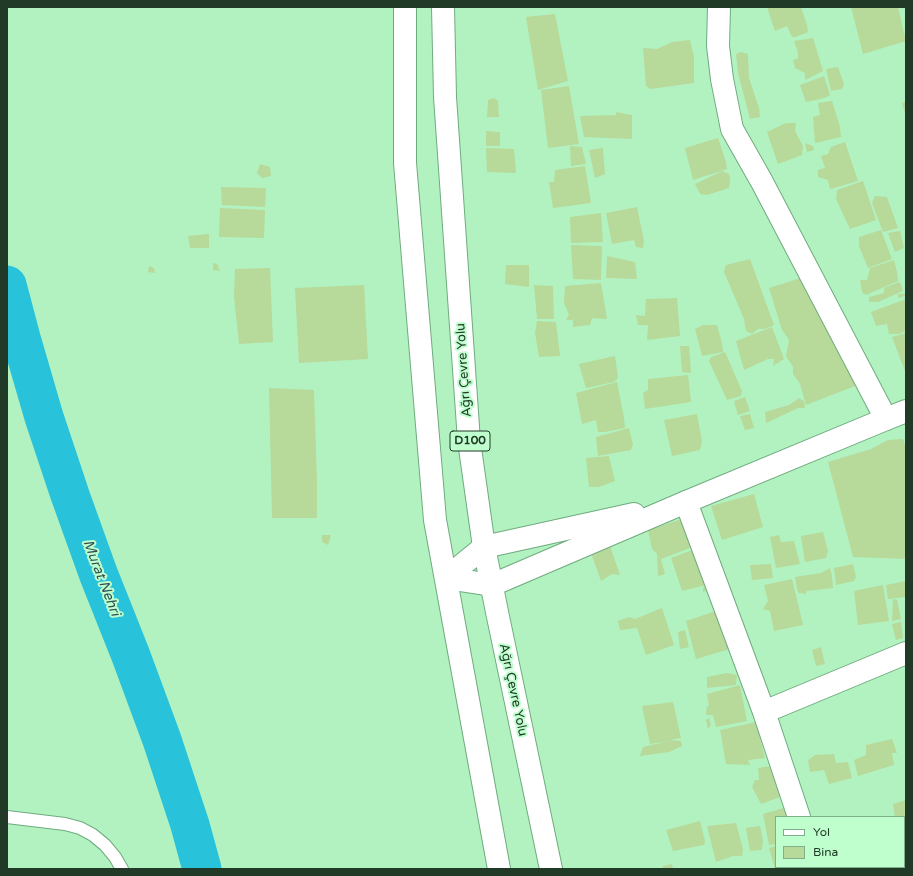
<!DOCTYPE html>
<html>
<head>
<meta charset="utf-8">
<style>
  body { margin:0 }
  #map { position:relative; width:913px; height:876px; overflow:hidden; background:#b2f2c1; font-family:"Varela Round",sans-serif }
  canvas { display:block }
  .frame { position:absolute; inset:0; border:8px solid #213a27; pointer-events:none }
  .legend { position:absolute; left:775px; top:816px; width:130px; height:52px; box-sizing:border-box; background:#bfffce; border:1px solid #80b08b; margin:0; padding:5px 7px; list-style:none; font-size:12px; color:#213a27 }
  .legend li { display:flex; align-items:center; gap:8px; height:20px }
  .legend b { width:20px; border:1px solid #80b08b }
</style>
</head>
<body>
<div id="map">
<canvas width="913" height="876"></canvas>
<div class="frame"></div>
<ul class="legend">
<li><b style="height:5px;background:#fff"></b>Yol</li>
<li><b style="height:11px;background:#b7d999"></b>Bina</li>
</ul>
</div>
<script>
const ctx = document.querySelector('canvas').getContext('2d');
ctx.lineJoin = 'round';
const toPath = rows => new Path2D(rows.map(r => 'M' + r).join(''));
function stroke(path, color, width, dash) { ctx.strokeStyle = color; ctx.lineWidth = width; ctx.lineCap = dash ? 'butt' : 'round'; ctx.setLineDash(dash || []); ctx.stroke(path); }
function fillPath(path, color) { ctx.fillStyle = color; ctx.fill(path, 'evenodd'); }
function label(font, color, halo, rows, align = 'center') {
  ctx.font = font + ' "Varela Round",sans-serif'; ctx.lineWidth = 4; ctx.setLineDash([]); ctx.textBaseline = 'middle'; ctx.strokeStyle = halo; ctx.fillStyle = color; for (const [text, x, y, turn = 0] of rows) {
    ctx.save(); ctx.translate(x, y); ctx.rotate((+turn || 0) * Math.PI / 180); ctx.textAlign = isNaN(turn) ? turn : align; if (halo) ctx.strokeText(text, 0, 0); ctx.fillText(text, 0, 0); ctx.restore();
  }
}
stroke(toPath([
  [7,285,21,338,44,417,70,495,98,573,131,656,162,740,190,825,202,869]
]), '#28c2da', 39);
fillPath(toPath([
  [767,7,801,7,807,25,808,32,796,37,792,37,787,26,775,31],
  [851,7,898,7,906,41,863,54],
  [555,14,568,81,538,90,526,17],
  [813,38,823,71,805,80,805,73,795,68,793,60,798,58,798,53,794,41],
  [690,40,694,57,694,83,650,89,646,86,643,48,657,49,672,42],
  [741,52,748,54,749,78,759,108,760,117,750,119,738,73,736,54],
  [838,67,844,84,842,89,831,91,826,69],
  [824,76,830,95,825,98,806,102,800,85],
  [569,86,579,144,548,148,541,90],
  [494,98,498,101,499,117,487,117,488,100],
  [832,101,840,127,841,137,815,143,813,117,820,115,818,103],
  [906,102,906,116,902,103],
  [616,112,632,115,632,139,584,137,580,116,616,115],
  [786,123,796,123,795,131,803,146,802,155,778,164,767,132],
  [486,131,500,132,500,146,486,146],
  [718,138,726,162,727,169,693,180,685,148],
  [845,142,858,181,830,189,828,180,818,177,818,170,825,168,821,156,828,154,831,147],
  [805,143,813,146,814,150,807,152],
  [570,146,582,147,586,164,571,166],
  [486,148,514,149,516,173,487,172],
  [603,148,605,174,595,178,589,150],
  [260,164,270,167,271,176,262,178,257,173],
  [585,166,591,203,553,208,549,182,554,182,555,170],
  [722,171,729,174,730,181,729,188,707,195,700,194,695,184],
  [863,181,876,220,850,229,836,199,837,190],
  [221,187,266,188,265,207,222,205],
  [875,196,887,197,898,228,883,232,872,203],
  [637,207,644,241,643,248,636,247,634,240,612,244,606,213],
  [220,208,265,210,264,238,219,237],
  [601,213,603,242,571,243,570,217],
  [881,230,892,259,868,268,859,246,859,237],
  [900,231,904,248,895,252,888,233],
  [209,234,209,248,190,248,188,236],
  [571,245,602,246,601,280,573,279],
  [607,256,635,262,637,279,606,278],
  [750,259,774,325,765,329,758,329,752,334,746,331,744,319,724,272,726,265],
  [894,260,897,272,898,281,866,295,862,292,860,280,867,280,870,268],
  [213,263,217,264,220,271,213,270],
  [506,265,529,265,529,287,505,284],
  [149,266,154,268,155,273,148,272],
  [270,268,273,342,239,344,234,297,235,269],
  [801,278,856,379,855,386,806,405,800,384,793,374,793,367,786,356,789,340,782,330,769,288],
  [899,282,901,284,903,291,878,302,869,302,869,297,884,293,884,288],
  [601,283,607,319,592,318,590,325,573,327,573,320,566,320,569,315,564,303,565,286],
  [364,285,368,359,299,363,295,288],
  [534,285,553,286,554,319,537,319],
  [898,294,906,294,906,296,898,298],
  [677,298,680,336,647,340,648,325,638,325,636,315,645,316,646,299],
  [906,299,906,331,899,334,889,334,887,324,876,326,871,312],
  [537,321,556,322,560,356,539,357,535,333],
  [703,325,717,325,722,343,723,352,702,356,695,329],
  [772,327,784,359,773,366,774,359,768,359,744,370,736,341],
  [906,333,906,370,905,371,892,337],
  [680,346,689,346,691,373,682,372],
  [725,352,742,391,741,396,727,400,709,361,711,357],
  [615,356,618,378,614,382,586,388,579,364],
  [688,375,691,402,645,409,643,393,648,390,648,379],
  [617,382,624,418,625,428,605,432,598,432,596,420,582,424,576,393],
  [269,388,314,390,317,482,317,518,272,518],
  [745,397,750,411,738,415,734,401],
  [799,398,804,401,805,408,798,408,766,423,765,412,789,405],
  [697,414,702,441,700,450,672,456,664,420],
  [750,414,754,428,745,430,740,416],
  [629,428,633,445,631,450,598,456,596,437],
  [903,439,906,448,906,559,853,557,828,462,871,449,888,440],
  [609,456,615,481,599,487,589,487,586,458],
  [754,494,763,527,722,540,711,506],
  [682,519,690,548,661,559,665,574,658,576,657,554,652,549,648,530],
  [823,532,828,551,826,558,805,562,801,536],
  [322,535,331,535,328,545,322,542],
  [779,535,781,542,794,541,800,564,776,568,770,537],
  [609,543,620,575,612,574,601,581,590,550],
  [695,549,706,585,682,591,671,558],
  [771,564,773,578,752,580,750,565],
  [853,564,856,577,854,581,836,585,834,568],
  [830,568,832,576,833,588,806,591,806,594,799,593,797,589,795,577,821,573],
  [792,579,803,625,774,631,770,611,763,609,768,601,764,585],
  [906,581,906,597,888,599,886,585],
  [708,585,710,590,703,592,703,588],
  [883,585,889,621,858,625,854,591],
  [893,599,897,600,901,619,892,621],
  [662,608,674,645,646,655,637,628,620,630,618,621,629,617,635,619],
  [719,610,730,649,696,659,686,621],
  [901,622,903,638,896,640,892,624],
  [685,630,689,647,680,649,678,632],
  [821,647,825,664,816,666,812,650],
  [727,673,737,675,736,685,707,688,707,677],
  [740,685,747,721,716,727,713,715,706,715,707,706,709,706,707,694],
  [673,702,681,738,670,740,681,741,682,746,669,752,640,756,643,747,669,741,650,744,642,706],
  [709,718,711,725,708,729,706,720],
  [756,722,765,758,748,760,750,765,726,764,720,730],
  [892,739,897,753,892,753,894,765,858,776,854,760,866,755,866,745],
  [834,754,836,763,848,762,852,778,829,784,824,770,810,772,808,760,815,755],
  [771,766,781,793,780,797,761,804,752,787,755,780,759,780,758,768],
  [906,800,906,842,904,843,904,817,895,817,893,804],
  [787,807,790,817,776,817,776,844,769,845,763,814],
  [700,821,705,841,704,845,673,851,666,830],
  [736,823,743,849,742,856,733,856,716,862,707,826],
  [760,826,763,840,762,850,750,851,746,828],
  [906,844,906,869,902,869,902,867,904,867,904,845],
  [776,846,776,867,804,867,805,869,775,869,769,848],
  [672,864,673,869,663,869,663,866]
]), '#b7d999');
const lane = toPath([
  [7,817,65,824,80,828,93,835,105,845,115,857,122,869]
]);
const street = toPath([
  [719,7,718,46,722,79,732,129,762,182,886,419],
  [686,502,764,712,799,817],
  [764,712,906,653],
  [816,867,817,869]
]);
const secondary = toPath([
  [446,578,492,585,686,502,886,419,906,411],
  [446,578,484,547,634,514]
]);
const highway = toPath([
  [405,7,405,163,435,520,499,869],
  [443,7,445,97,469,441,484,547,497,612,551,869]
]);
stroke(lane, '#6fab7e', 14);
stroke(street, '#6fab7e', 24);
stroke(secondary, '#6fab7e', 24);
stroke(highway, '#6fab7e', 24);
stroke(lane, '#fff', 12);
stroke(street, '#fff', 22);
stroke(secondary, '#fff', 22);
stroke(highway, '#fff', 22);
for (const [x, y, w] of [
  [470,441,40]
]) { const box = new Path2D(); box.roundRect(x - w / 2, y - 10, w, 20, 3); ctx.fillStyle = '#bfffce'; ctx.fill(box); stroke(box, '#213a27', 1); }
label('bold 12px', '#213a27', null, [
  ["D100",470,441]
]);
label('13px', '#213a27', '#bfffce', [
  ["Ağrı Çevre Yolu",464,370,-94],
  ["Ağrı Çevre Yolu",513,690,78]
]);
label('italic 14px', '#304e54', '#bfffce', [
  ["Murat Nehri",101,578,69]
]);
</script>
</body>
</html>
